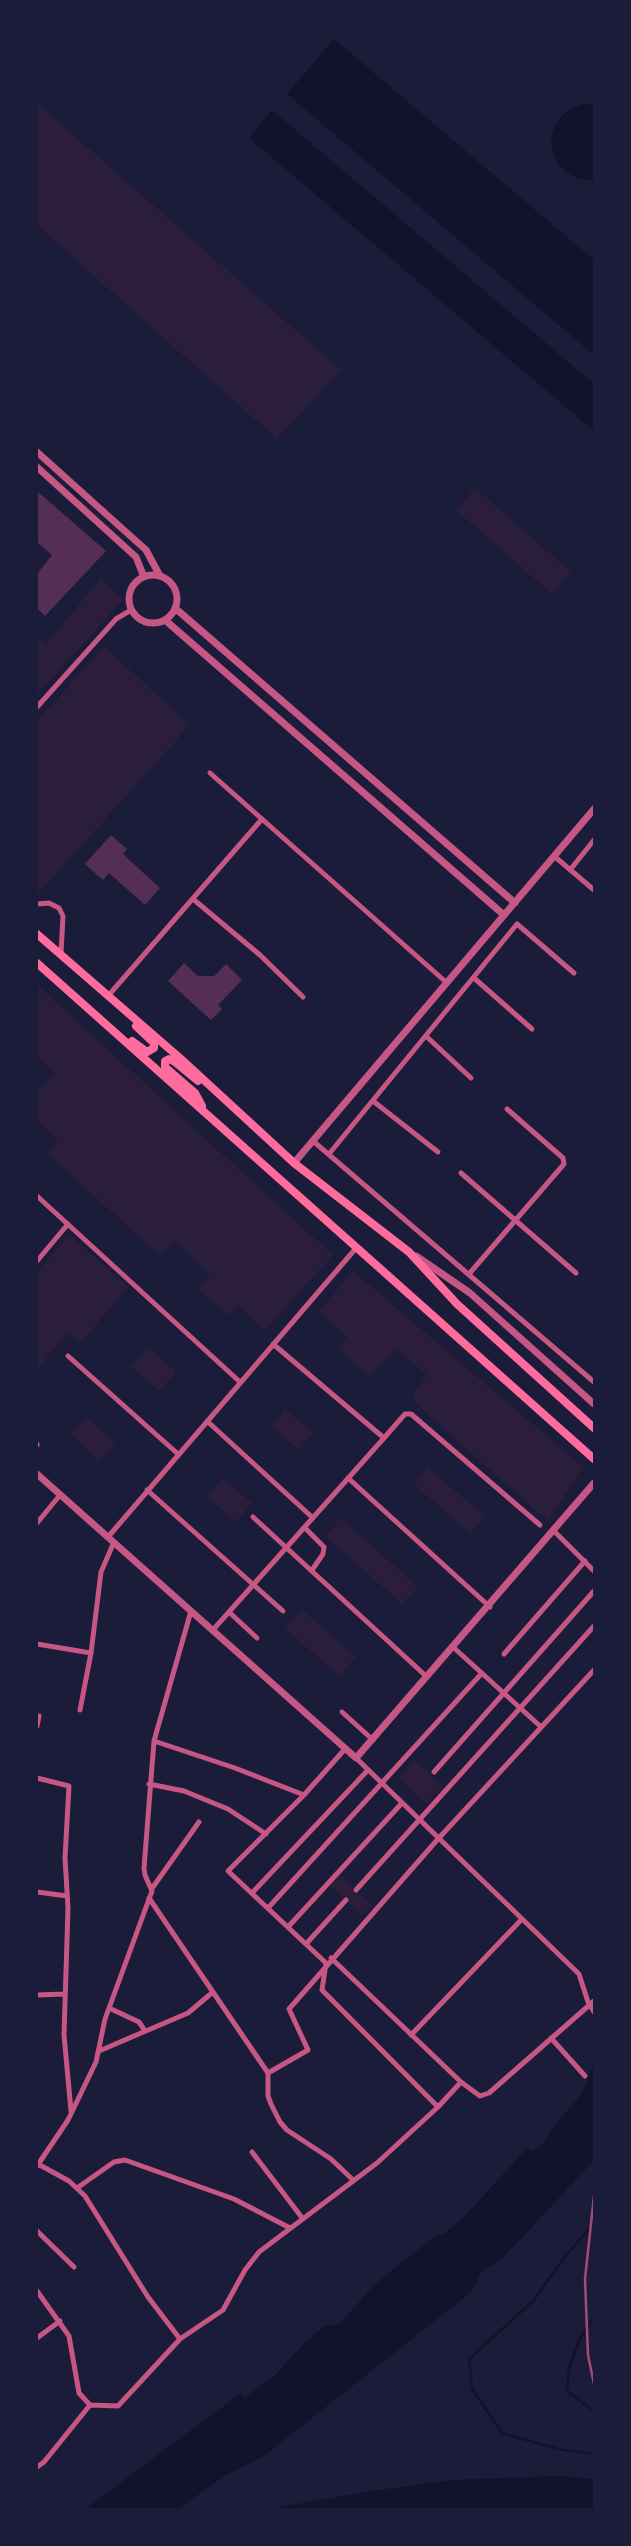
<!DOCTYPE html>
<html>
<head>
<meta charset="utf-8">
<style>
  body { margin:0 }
  #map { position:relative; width:631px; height:2546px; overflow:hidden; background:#1b1b3a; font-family:Merriweather,serif }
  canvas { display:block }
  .frame { position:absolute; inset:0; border:38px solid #1b1b3a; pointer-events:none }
</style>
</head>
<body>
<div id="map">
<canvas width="631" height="2546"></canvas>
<div class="frame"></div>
</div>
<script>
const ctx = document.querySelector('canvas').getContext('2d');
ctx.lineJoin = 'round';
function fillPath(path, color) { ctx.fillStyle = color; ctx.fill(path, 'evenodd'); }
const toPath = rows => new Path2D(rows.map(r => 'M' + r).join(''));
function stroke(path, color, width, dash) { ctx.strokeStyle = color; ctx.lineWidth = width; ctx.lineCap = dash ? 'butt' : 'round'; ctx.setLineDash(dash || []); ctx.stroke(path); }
fillPath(toPath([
  [37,103,341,370,277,439,37,225],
  [475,488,571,572,552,594,456,510],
  [101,578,123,600,37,695,37,637,46,644],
  [104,646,190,725,37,895,37,721],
  [37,985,333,1255,264,1331,238,1305,228,1315,198,1289,210,1275,174,1240,160,1256,47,1153,58,1141,37,1121,37,1092,54,1073,37,1057],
  [69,1234,129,1287,80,1343,68,1333,37,1369,37,1272],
  [353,1271,583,1467,548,1521,416,1404,413,1394,427,1375,396,1349,369,1377,338,1348,347,1337,319,1311],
  [149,1347,176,1372,159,1391,131,1366],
  [285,1409,313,1433,299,1450,271,1427],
  [86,1417,115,1443,99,1461,70,1434],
  [428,1467,485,1517,470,1534,414,1484],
  [223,1478,252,1503,236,1522,207,1497],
  [341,1518,418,1587,402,1604,325,1536],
  [301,1609,356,1657,339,1676,285,1628],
  [414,1760,443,1786,426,1804,398,1778],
  [340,1875,372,1905,362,1915,330,1886]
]), '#2a1e3b');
fillPath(toPath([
  [334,39,594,260,594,355,287,94],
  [583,104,594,104,594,180,591,180,579,179,567,173,558,164,553,152,551,139,555,126,562,116,572,108],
  [272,110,594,384,594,431,249,138],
  [594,2065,594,2160,502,2259,483,2270,470,2293,264,2456,226,2475,178,2509,85,2509,240,2394,245,2398,276,2374,306,2341,325,2326,340,2324,373,2286,432,2238,444,2234,465,2216,528,2147,532,2151,544,2142,553,2127,581,2095],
  [561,2476,594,2479,594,2509,269,2509,372,2491,451,2480]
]), '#12122b');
stroke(toPath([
  [594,2223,566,2255,533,2301,469,2359,472,2389,502,2433,562,2450,594,2454],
  [594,2318,580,2338,569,2368,567,2391,594,2411]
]), '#12122b', 2.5);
fillPath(toPath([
  [37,491,106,551,45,616,37,608,37,574,52,555,37,542],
  [111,835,127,849,123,854,160,888,145,905,109,873,103,880,85,864],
  [184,963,198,976,214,976,226,964,242,980,218,1005,222,1009,211,1020,168,981]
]), '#542f53');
stroke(toPath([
  [37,707,116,619,131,610],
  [210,773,447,983],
  [554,856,594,890],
  [570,870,594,840],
  [193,899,260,955,303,997],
  [37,904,49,903,59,908,63,916,61,954],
  [474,978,532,1029],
  [108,996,262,819],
  [427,1037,471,1078],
  [373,1101,438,1152],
  [313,1141,594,1382],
  [329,1154,517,924,574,973],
  [461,1173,576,1273],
  [37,1196,240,1382],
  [37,1261,68,1224],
  [469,1274,564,1164,563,1158,507,1109],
  [273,1344,384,1438,405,1414,411,1414,540,1525],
  [68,1356,178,1454],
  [207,1421,313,1518],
  [37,1444,37,1445],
  [348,1478,490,1607],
  [147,1490,283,1611],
  [253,1517,427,1677],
  [37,1523,60,1495],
  [305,1528,324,1547,323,1554,312,1570],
  [554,1531,594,1571],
  [108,1537,357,1247],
  [229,1612,257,1638],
  [212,1631,384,1438],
  [37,1644,91,1653],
  [453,1647,540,1726],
  [504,1654,585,1561],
  [80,1710,91,1653,101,1572,114,1542],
  [342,1712,373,1740],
  [37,1726,39,1716],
  [154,1741,235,1768,304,1795],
  [345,1749,304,1795,228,1871,326,1963,322,1990,438,2107],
  [356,1758,579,1974,588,2002,594,2012],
  [434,1772,594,1591],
  [37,1778,69,1786,65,1858,68,1908,64,2035,71,2111],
  [149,1784,184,1791,228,1809,266,1834],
  [153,1887,199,1822],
  [356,1890,594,1626],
  [37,1892,67,1896],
  [252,1893,368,1770],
  [149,1898,268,2073],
  [268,1908,482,1673],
  [288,1927,402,1803],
  [306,1944,346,1900],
  [331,1958,461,2082,480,2096,489,2093,594,2001],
  [37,1995,64,1994],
  [109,2008,139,2022,145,2031],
  [411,2035,522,1919],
  [551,2038,585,2076],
  [99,2051,188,2013,213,1992],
  [252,2152,303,2219],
  [38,2164,69,2181,85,2196,148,2297,180,2339],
  [37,2166,68,2120,96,2062,105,2019,152,1891,145,1875,144,1868,154,1741,191,1611],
  [352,2179,331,2159,287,2130,280,2122,271,2104,268,2096,268,2073,308,2050,289,2009,438,1839,594,1670],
  [77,2188,114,2162,125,2160,234,2199,290,2228],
  [37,2231,74,2267],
  [37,2291,69,2336,79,2393,90,2405],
  [37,2338,60,2321],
  [37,2467,44,2462,90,2405,118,2406,180,2339,223,2310,245,2270,259,2252,377,2163,438,2107,461,2082]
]), '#c65784', 5);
stroke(toPath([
  [37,452,146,550,160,576],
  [37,467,136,557,144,577],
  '129 599a24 24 0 1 1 48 0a24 24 0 1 1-48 0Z',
  [175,608,515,903],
  [165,620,504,915],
  [294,1163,594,809],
  [416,1256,470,1293,594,1404],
  [37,1474,356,1758,594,1483]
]), '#c65784', 7);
stroke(toPath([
  [37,934,181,1059,294,1163,409,1252,457,1304,594,1428],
  [37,963,594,1459],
  [132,1041,147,1052,154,1048,154,1043,136,1026],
  [198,1081,175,1062,169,1059,165,1061,165,1067,195,1093,202,1106]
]), '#ff6b9d', 8);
stroke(toPath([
  [594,2196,585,2279,588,2355,594,2384]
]), '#a44b75', 2.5);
</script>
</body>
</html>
